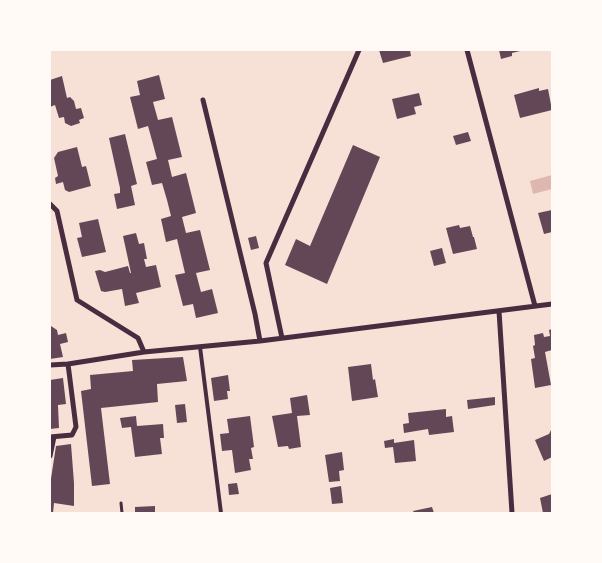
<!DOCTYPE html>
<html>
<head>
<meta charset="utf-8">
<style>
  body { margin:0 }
  #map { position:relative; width:602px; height:563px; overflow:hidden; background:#f7e1d7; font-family:Jost,sans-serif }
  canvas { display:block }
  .frame { position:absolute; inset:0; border:51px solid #fffaf5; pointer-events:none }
</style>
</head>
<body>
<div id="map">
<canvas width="602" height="563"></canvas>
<div class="frame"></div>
</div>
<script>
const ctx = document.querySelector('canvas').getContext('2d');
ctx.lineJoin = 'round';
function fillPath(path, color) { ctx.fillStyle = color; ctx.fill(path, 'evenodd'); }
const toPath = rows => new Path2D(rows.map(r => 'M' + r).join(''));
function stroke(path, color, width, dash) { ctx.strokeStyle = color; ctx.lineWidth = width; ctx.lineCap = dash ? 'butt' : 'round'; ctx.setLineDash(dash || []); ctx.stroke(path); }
fillPath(toPath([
  [552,175,552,189,533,194,530,181]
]), '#dcb8b0');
fillPath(toPath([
  [379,50,410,50,411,56,383,63],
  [499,50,520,50,520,51,512,53,512,56,501,59],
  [159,75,165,99,153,102,158,120,172,117,182,157,168,160,172,177,186,173,196,213,182,217,186,233,200,230,210,270,196,273,201,292,212,289,218,313,196,318,193,304,183,306,175,275,185,273,177,239,166,242,161,219,171,216,167,200,162,183,152,185,146,162,157,159,153,144,148,126,138,129,130,97,140,95,137,81],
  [62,76,67,98,70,97,74,101,76,109,81,108,84,118,79,120,80,123,71,126,65,123,64,117,59,118,55,105,50,107,50,80],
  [539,88,539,91,548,89,552,110,520,118,514,95],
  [419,93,422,105,414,107,416,114,397,119,392,99],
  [468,132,471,141,456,145,453,136],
  [125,134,137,184,131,186,135,205,117,209,114,194,120,193,120,188,109,138],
  [353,145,380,157,327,284,285,265,296,239,310,246],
  [77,147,82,167,86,166,91,186,69,192,65,190,63,182,56,184,55,178,58,176,54,158,58,152],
  [552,210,552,232,544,234,538,213],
  [98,219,106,252,82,257,77,238,82,237,79,223],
  [459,225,460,228,470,226,473,237,474,237,477,249,453,254,446,228],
  [136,233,139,244,144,243,147,259,144,259,146,267,156,265,161,287,136,293,139,303,125,306,122,289,105,292,101,291,95,271,100,270,105,272,128,266,130,273,131,273,123,236],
  [256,236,259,248,251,250,248,238],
  [442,248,446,263,434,266,430,251],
  [51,326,57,330,58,335,66,333,68,342,60,344,63,357,50,359,50,327],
  [552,329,552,350,545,352,551,385,535,388,531,359,535,358,533,346,535,345,534,335,543,333,544,337,550,336,549,330],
  [183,357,187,381,157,384,158,402,101,408,110,484,92,486,81,391,91,389,90,375,133,371,132,360],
  [371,364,373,380,375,379,378,397,352,401,348,367],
  [228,375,230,391,227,391,228,399,214,401,211,378],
  [63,378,66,404,58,405,59,428,50,429,50,380],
  [307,395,310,415,297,416,301,447,289,449,288,446,278,447,272,416,292,413,290,398],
  [495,397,495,405,468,409,467,400],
  [185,404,187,422,177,423,175,405],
  [446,409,446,417,452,416,454,432,429,435,428,429,404,433,403,424,409,423,408,413],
  [136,416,137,426,163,424,164,438,160,438,162,454,135,457,131,427,122,428,120,418],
  [250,416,254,447,251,448,253,459,249,459,251,470,235,473,232,450,222,451,220,434,229,433,227,419],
  [552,428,552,457,544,461,535,440,549,434],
  [394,439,394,443,414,440,416,461,395,463,393,447,385,448,384,441],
  [71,444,74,483,74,506,54,503,53,513,50,513,50,485,56,446],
  [342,452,344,470,339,471,340,481,329,482,325,455],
  [237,483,239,494,229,495,228,484],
  [341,486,343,503,332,504,330,488],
  [552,494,552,513,543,513,540,498],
  [155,506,155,513,135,513,135,507],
  [432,507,434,513,414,513,413,511]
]), '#644757');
stroke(toPath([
  [121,503,122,513]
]), '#4a2c40', 3);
stroke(toPath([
  [200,347,221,513]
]), '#4a2c40', 4);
stroke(toPath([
  [467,50,535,306],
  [203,100,255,314,260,341],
  [50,204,57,211,77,300,138,338,144,352],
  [499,311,512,513],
  [282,338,266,263,359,50],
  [68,364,144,352,260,341,552,304],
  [50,365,68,364,76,427,72,435,50,437],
  [50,456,54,437]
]), '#4a2c40', 5);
</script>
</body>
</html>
